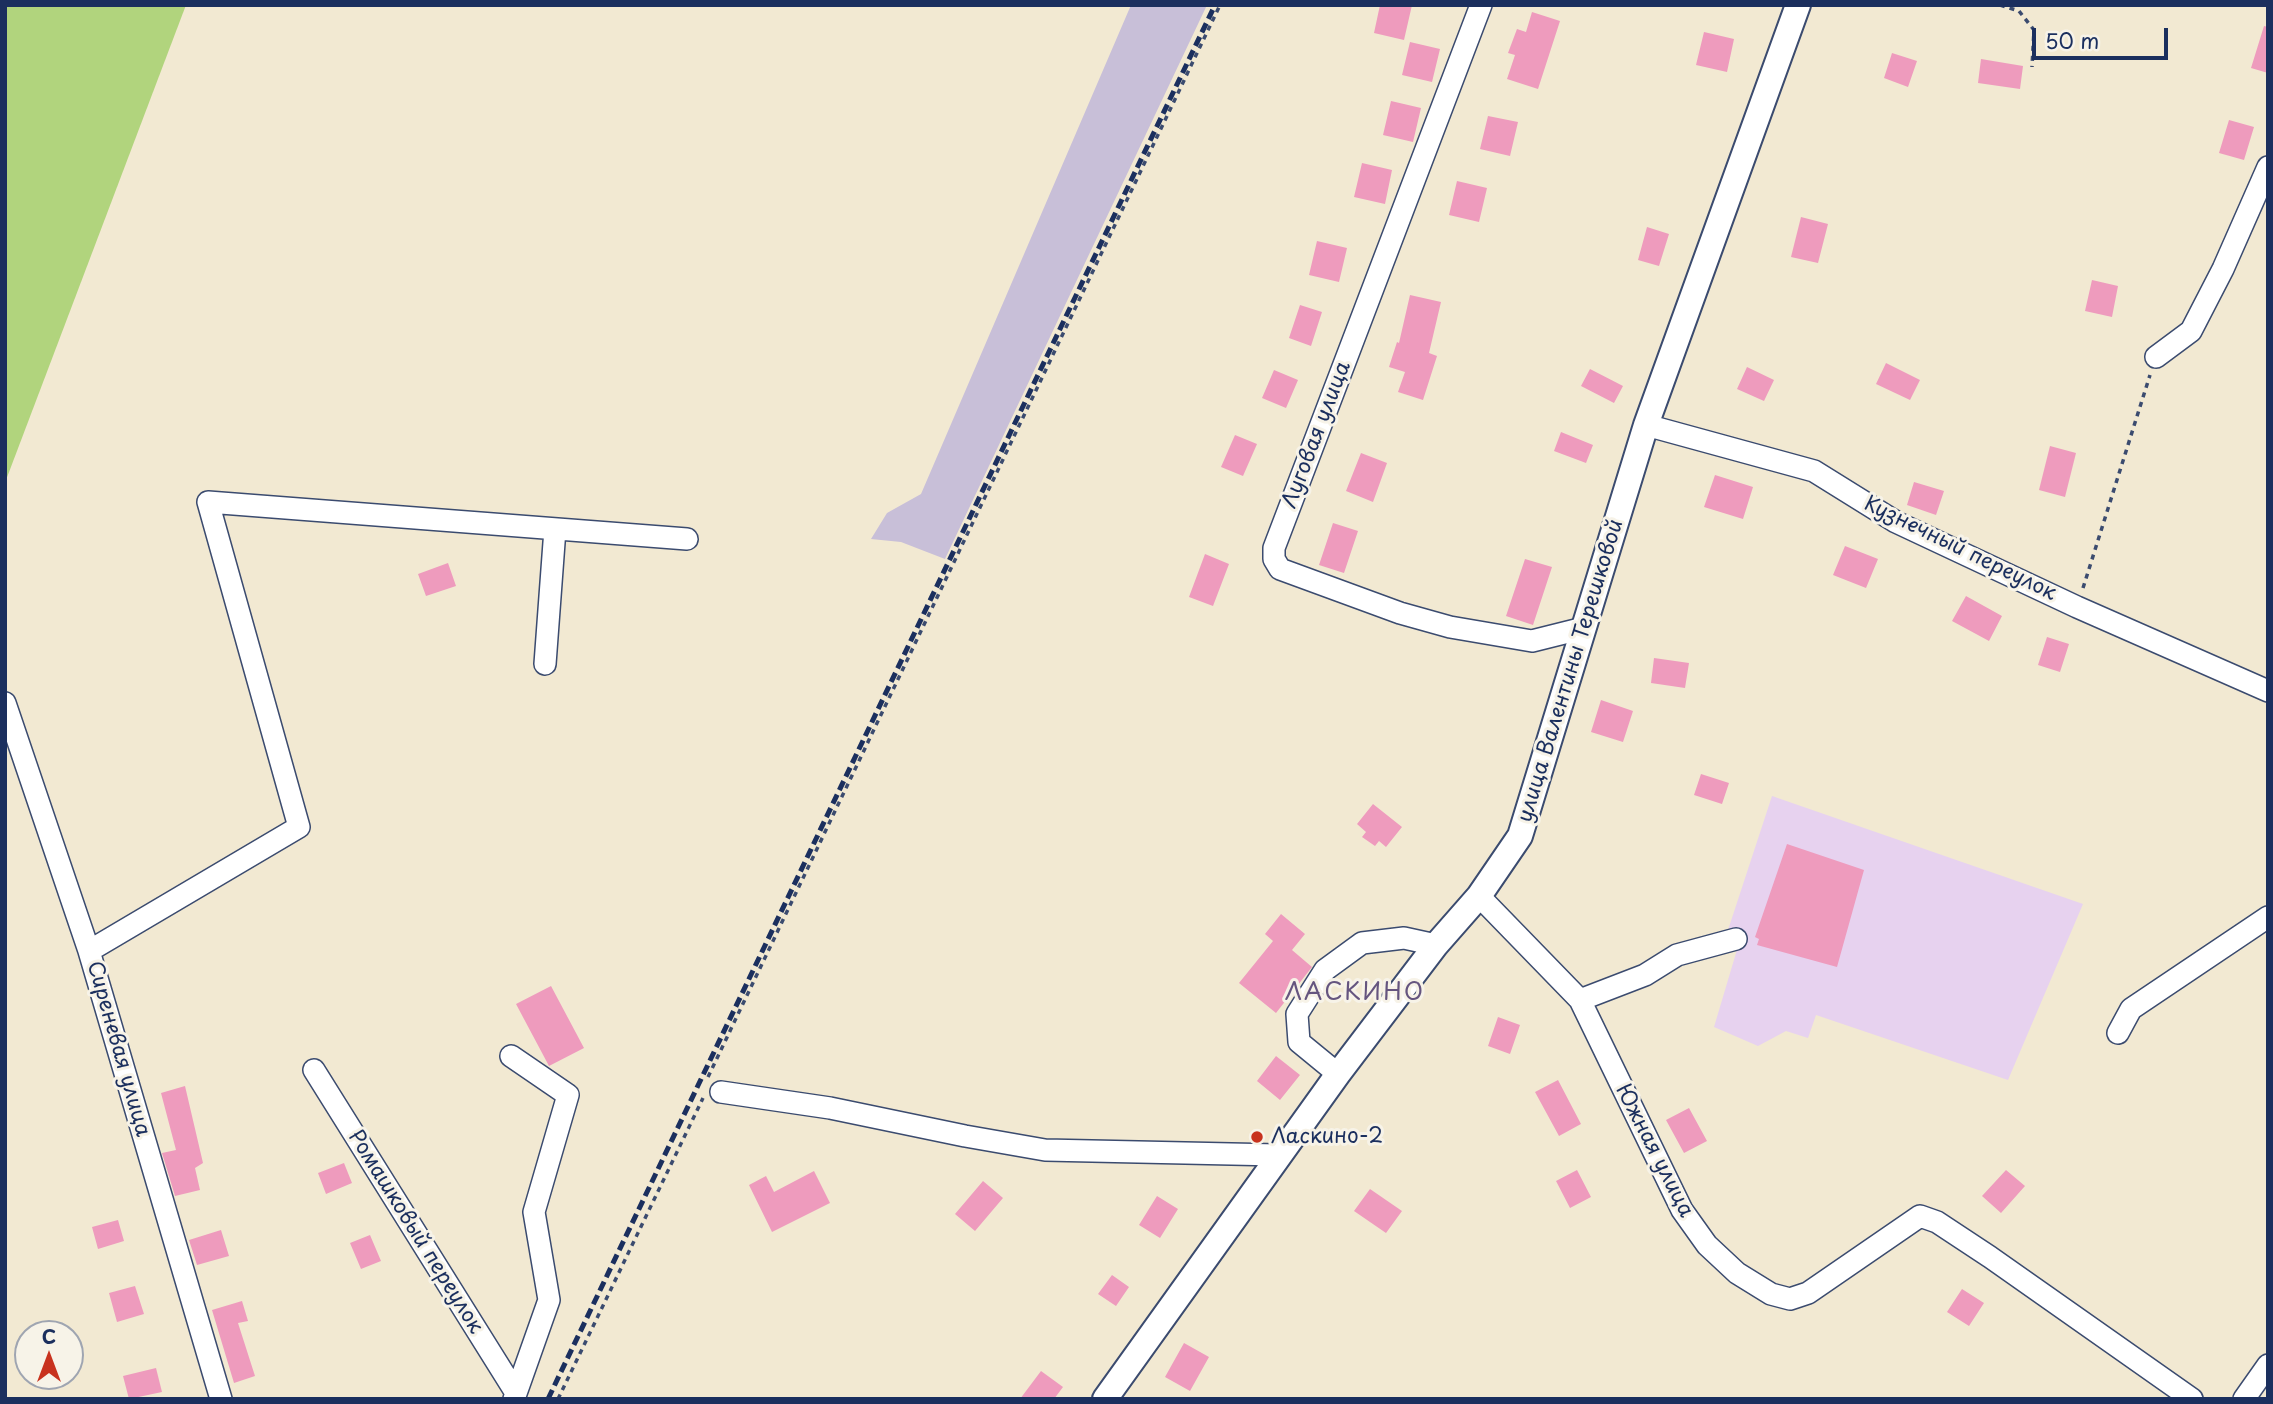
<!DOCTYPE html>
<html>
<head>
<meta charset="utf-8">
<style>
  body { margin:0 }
  #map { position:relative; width:2273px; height:1404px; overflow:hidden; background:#f2e9d2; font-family:"Playpen Sans",sans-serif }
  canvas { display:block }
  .frame { position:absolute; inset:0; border:7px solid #1b2f5e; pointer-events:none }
  .north { position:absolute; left:14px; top:1320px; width:70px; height:70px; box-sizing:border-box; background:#f7f3e8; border:2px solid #9fa5b1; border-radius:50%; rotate:0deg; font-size:19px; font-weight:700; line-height:28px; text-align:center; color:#1b2f5e }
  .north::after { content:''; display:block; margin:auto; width:24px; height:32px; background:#c8321e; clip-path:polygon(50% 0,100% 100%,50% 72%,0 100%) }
  .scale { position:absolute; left:2032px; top:28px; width:136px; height:32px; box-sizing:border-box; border:4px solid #1b2f5e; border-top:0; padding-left:9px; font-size:21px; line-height:24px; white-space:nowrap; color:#1b2f5e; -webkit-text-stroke:5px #f7f3e8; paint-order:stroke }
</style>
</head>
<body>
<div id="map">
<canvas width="2273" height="1404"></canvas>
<div class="frame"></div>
<div class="north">С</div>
<div class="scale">50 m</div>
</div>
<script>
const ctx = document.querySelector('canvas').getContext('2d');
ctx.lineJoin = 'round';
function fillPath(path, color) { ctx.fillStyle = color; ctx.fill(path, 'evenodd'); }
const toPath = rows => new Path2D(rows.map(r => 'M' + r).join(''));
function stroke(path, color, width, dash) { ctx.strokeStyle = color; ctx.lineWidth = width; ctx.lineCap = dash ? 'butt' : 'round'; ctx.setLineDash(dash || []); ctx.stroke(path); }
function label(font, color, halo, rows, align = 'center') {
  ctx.font = font + ' "Playpen Sans",sans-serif'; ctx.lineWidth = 6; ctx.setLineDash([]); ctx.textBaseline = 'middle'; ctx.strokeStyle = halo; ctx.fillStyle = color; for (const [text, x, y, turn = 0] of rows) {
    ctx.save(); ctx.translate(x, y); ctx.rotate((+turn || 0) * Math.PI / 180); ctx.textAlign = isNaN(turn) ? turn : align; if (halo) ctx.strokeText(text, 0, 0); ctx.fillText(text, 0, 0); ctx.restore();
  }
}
fillPath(toPath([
  [1772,796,2083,904,2008,1080,1816,1015,1808,1038,1786,1031,1758,1046,1714,1027,1739,943,1736,933,1728,930]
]), '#e7d2ef');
fillPath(toPath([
  [1131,5,1207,5,945,559,901,542,871,539,887,513,921,494]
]), '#c8bfd8');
fillPath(toPath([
  [5,5,186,5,6,480,5,479]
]), '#b1d47d');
fillPath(toPath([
  [1380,5,1412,5,1404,40,1374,33],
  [1532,12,1560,21,1538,89,1507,79,1515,55,1508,53,1517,29,1526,32],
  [2264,26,2268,27,2268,73,2251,68],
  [1704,32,1734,39,1727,72,1696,65],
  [1410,42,1440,49,1432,82,1402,75],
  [1892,53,1917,61,1908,87,1884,78],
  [1981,59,2023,66,2020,89,1978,83],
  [1391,101,1421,108,1413,142,1383,135],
  [1488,116,1518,122,1510,156,1480,149],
  [2229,120,2254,127,2244,160,2219,153],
  [1362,163,1392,170,1385,204,1354,197],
  [1457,181,1487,188,1479,222,1449,215],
  [1801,217,1828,224,1818,263,1791,257],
  [1647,227,1669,234,1659,266,1638,260],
  [1317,241,1347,248,1339,282,1309,275],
  [2092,280,2118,286,2112,317,2085,311],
  [1410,295,1441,302,1429,353,1437,356,1423,400,1398,392,1405,372,1389,367,1397,342,1399,343],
  [1300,305,1322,312,1311,346,1289,338],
  [1886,363,1920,380,1910,400,1876,384],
  [1747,367,1774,380,1764,401,1737,389],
  [1590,369,1623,386,1614,403,1581,386],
  [1274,370,1298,380,1286,408,1262,398],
  [1561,432,1593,445,1586,463,1554,451],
  [1235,435,1257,444,1243,476,1221,467],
  [2050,446,2076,453,2065,497,2039,490],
  [1361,453,1387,463,1373,502,1346,491],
  [1715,475,1753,487,1743,519,1704,507],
  [1914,482,1944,491,1936,515,1907,505],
  [1333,523,1358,531,1344,573,1319,565],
  [1845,546,1878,559,1866,588,1833,575],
  [1205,554,1229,564,1213,606,1189,597],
  [1525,559,1552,567,1533,625,1506,616],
  [448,563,456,586,426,596,418,574],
  [1966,596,2002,616,1989,641,1952,621],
  [2047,637,2069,644,2060,672,2038,665],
  [1654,658,1689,663,1685,688,1651,683],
  [1601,700,1633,711,1623,742,1591,732],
  [1701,774,1729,783,1722,804,1694,795],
  [1373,804,1402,827,1386,847,1379,841,1375,846,1362,837,1366,832,1357,824],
  [1787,844,1864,870,1837,967,1757,945,1759,939,1755,937],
  [1281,914,1305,934,1292,950,1312,967,1276,1013,1239,983,1273,941,1265,934],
  [551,986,584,1048,549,1066,516,1004],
  [1498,1017,1520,1025,1510,1054,1488,1046],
  [1276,1056,1300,1075,1280,1100,1257,1081],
  [1558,1080,1581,1124,1559,1136,1535,1092],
  [185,1086,203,1163,195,1168,200,1190,175,1196,162,1153,176,1150,161,1093],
  [1689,1108,1707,1141,1684,1153,1666,1120],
  [344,1163,352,1183,326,1194,318,1173],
  [1577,1170,1591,1197,1570,1208,1556,1181],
  [2006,1170,2025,1186,2001,1213,1982,1196],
  [814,1171,830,1203,772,1232,749,1185,766,1176,774,1192],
  [983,1181,1003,1198,975,1231,955,1214],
  [1370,1189,1402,1211,1386,1233,1354,1211],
  [1157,1196,1178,1209,1160,1238,1139,1225],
  [118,1220,124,1241,98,1249,92,1227],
  [221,1230,229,1256,197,1265,189,1240],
  [370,1235,381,1261,361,1269,350,1243],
  [1112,1275,1129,1287,1116,1306,1098,1294],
  [135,1286,144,1314,117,1322,109,1293],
  [1962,1289,1984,1303,1969,1326,1947,1312],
  [242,1301,248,1321,238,1323,255,1376,234,1383,212,1310],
  [1184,1343,1209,1357,1190,1391,1165,1377],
  [156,1368,162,1392,129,1399,123,1376],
  [1041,1371,1063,1387,1054,1399,1020,1399]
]), '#ee9bbd');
const minor = toPath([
  [1481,5,1274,548,1274,559,1280,569,1400,613,1450,627,1532,641,1584,628],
  [2156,357,2191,331,2223,269,2268,167],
  [1646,425,1814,471,1896,522,2077,607,2268,691],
  [545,664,555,529],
  [5,703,89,951,221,1399],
  [1479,896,1580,1000,1682,1210,1707,1245,1737,1273,1771,1294,1790,1299,1808,1293,1920,1216,1937,1222,1990,1257,2192,1399],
  [89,951,299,827,208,502,687,539],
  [1580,1000,1645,975,1677,955,1736,939],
  [2118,1033,2131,1009,2268,917],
  [511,1056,568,1095,534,1212,549,1300,514,1399],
  [314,1070,516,1393],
  [1338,1074,1299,1042,1297,1014,1325,970,1362,943,1404,938,1436,945],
  [721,1092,830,1108,965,1136,1045,1150,1278,1155],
  [2244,1399,2268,1365]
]);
const tertiary = toPath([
  [1105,1399,1338,1074,1436,945,1479,896,1520,836,1646,425,1798,5]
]);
stroke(minor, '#3b4b6f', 24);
stroke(tertiary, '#3b4b6f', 28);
stroke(toPath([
  [2000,5,2019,11,2034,30,2032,67],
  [2083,588,2150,375],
  [708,1077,1220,5],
  [558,1399,703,1098]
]), '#3b4b6f', 3.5, [5, 5]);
stroke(minor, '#fff', 21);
stroke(tertiary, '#fff', 24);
stroke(toPath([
  [548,1399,1215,5]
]), '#1b2f5e', 5, [10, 5]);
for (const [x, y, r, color] of [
  [1257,1137,7,"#c8321e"]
]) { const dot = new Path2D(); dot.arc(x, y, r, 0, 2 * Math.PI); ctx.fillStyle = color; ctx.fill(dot); stroke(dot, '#f7f3e8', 2.5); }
label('21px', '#1b2f5e', '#f7f3e8', [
  ["Луговая улица",1317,435,-69],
  ["Кузнечный переулок",1960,549,26],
  ["улица Валентины Терешковой",1571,671,-73],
  ["Сиреневая улица",118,1049,74],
  ["Южная улица",1654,1151,63],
  ["Ромашковый переулок",415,1232,58]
]);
label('21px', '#1b2f5e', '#f7f3e8', [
  ["Ласкино-2",1271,1137]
], 'left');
ctx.letterSpacing = '2px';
label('24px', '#65557f', '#f7f3e8', [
  ["ЛАСКИНО",1355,993]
]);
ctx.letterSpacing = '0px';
</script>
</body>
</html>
